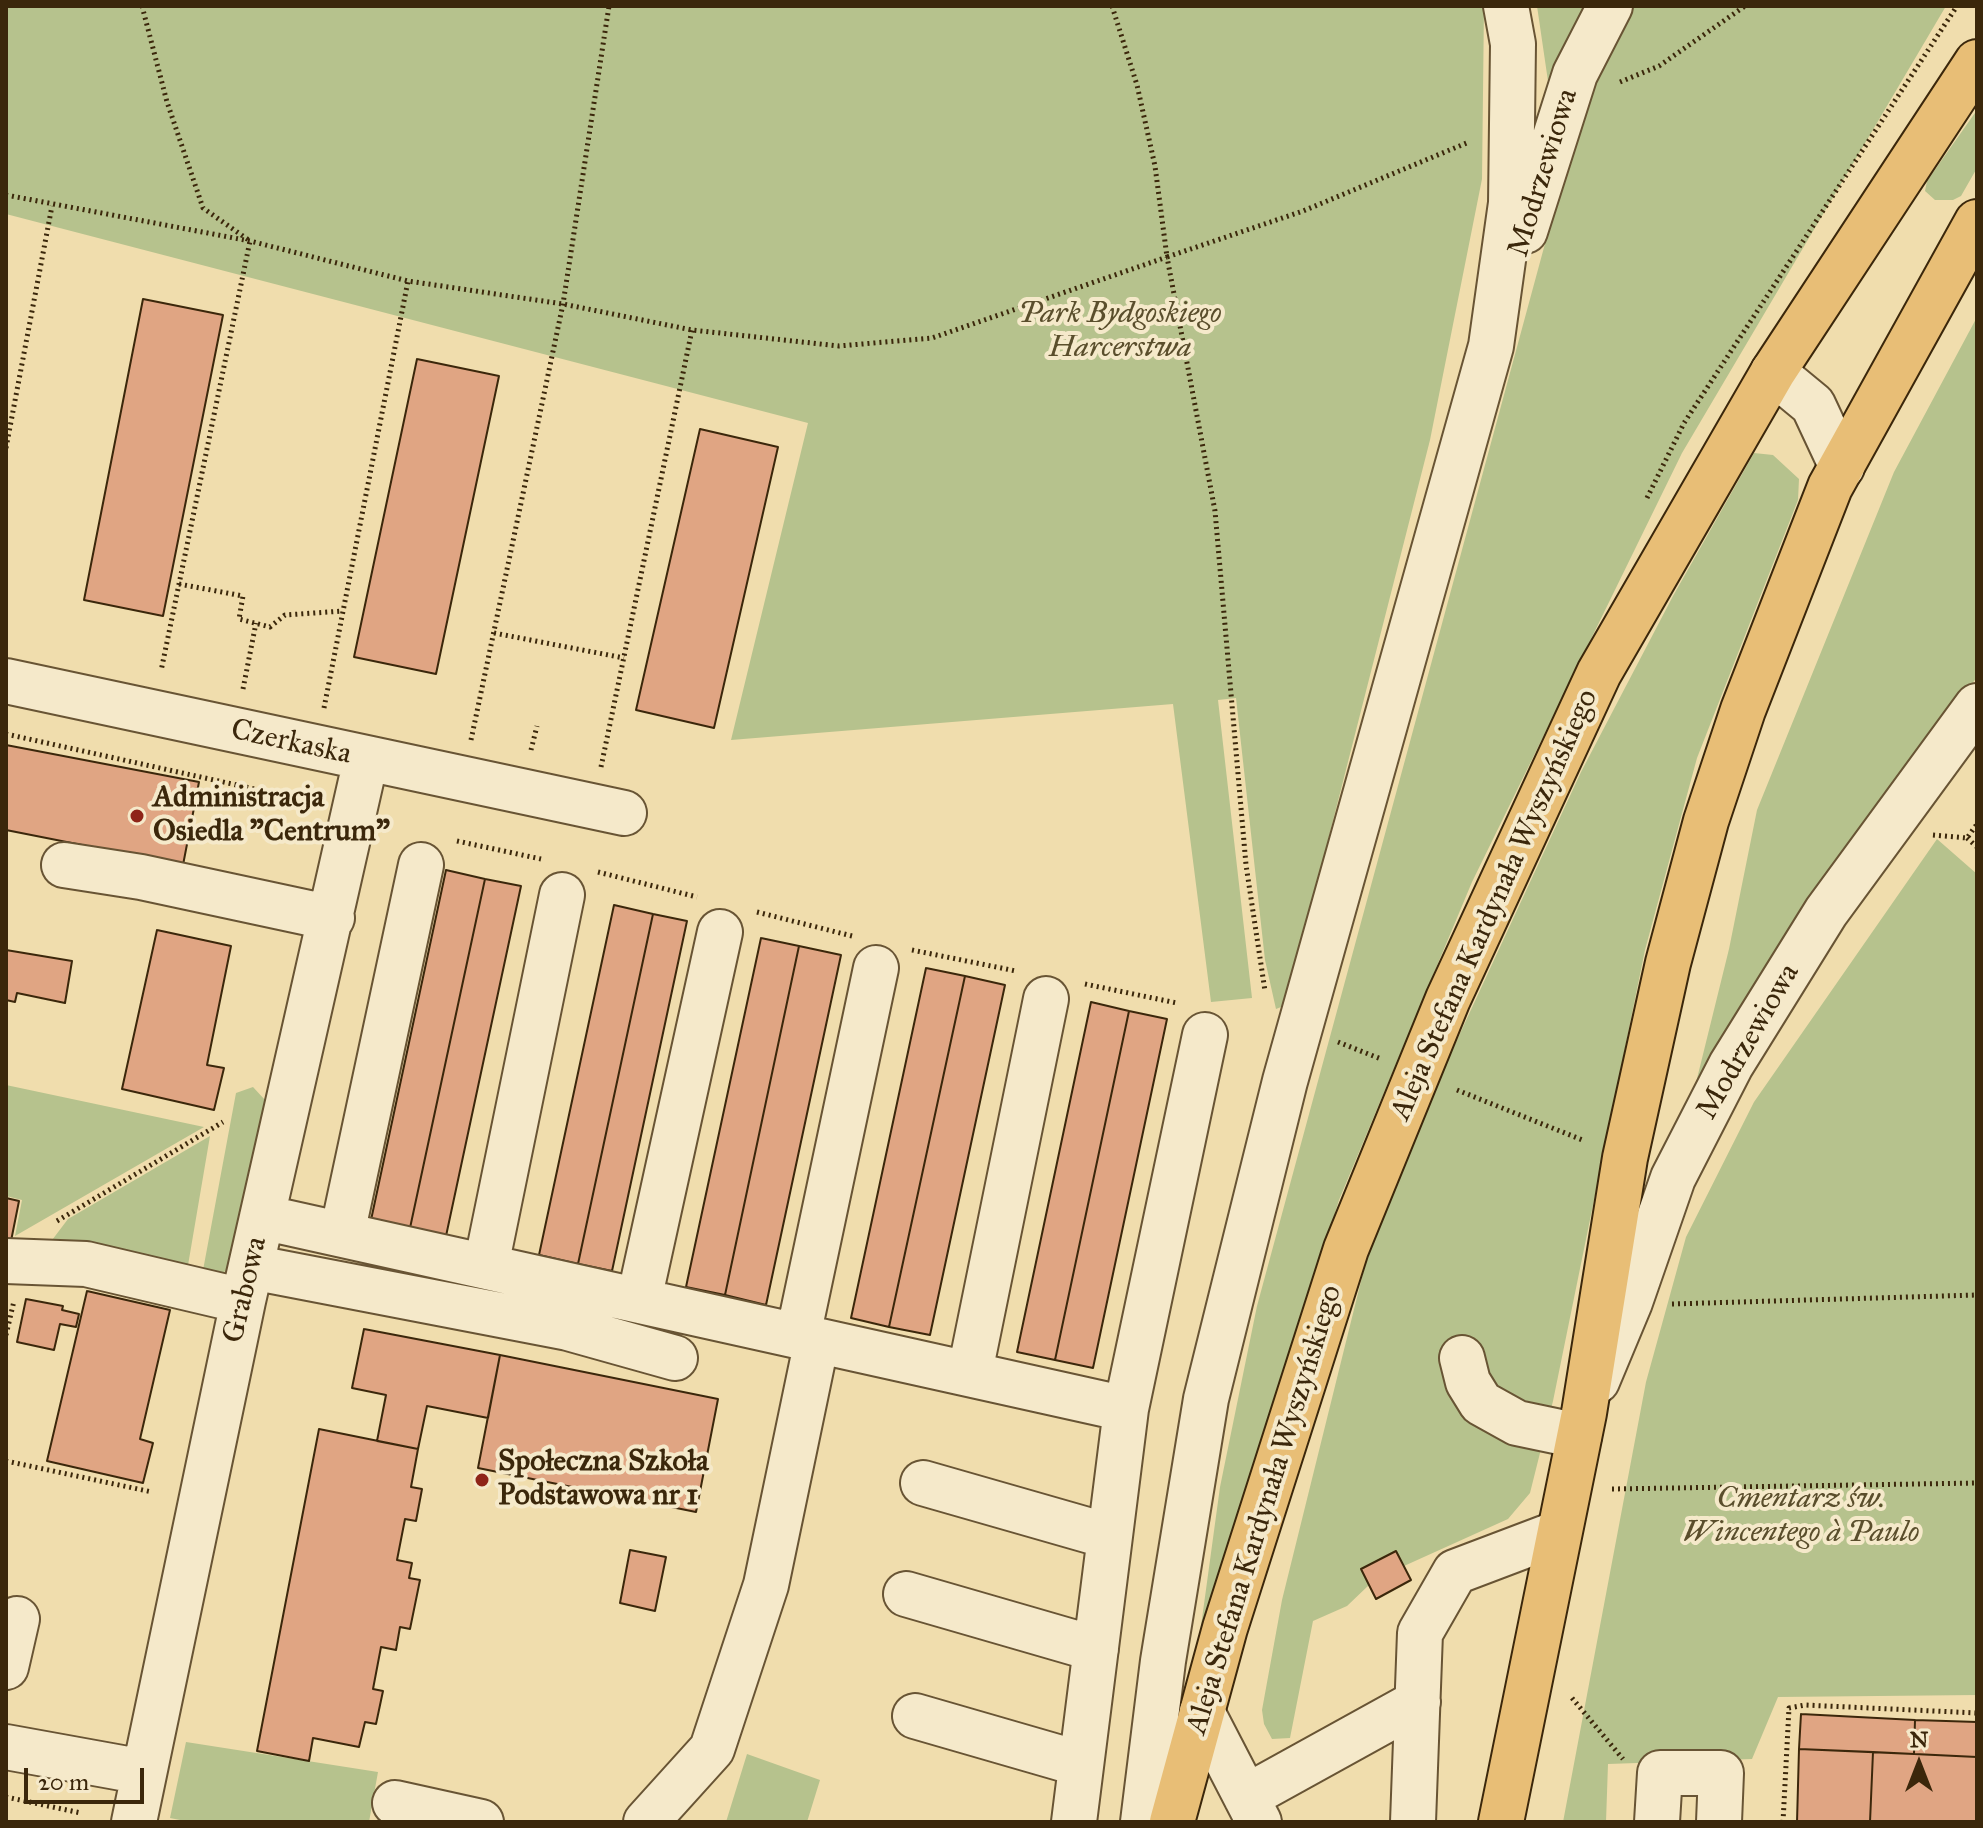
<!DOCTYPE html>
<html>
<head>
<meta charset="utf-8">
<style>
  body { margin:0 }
  #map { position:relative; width:1983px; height:1828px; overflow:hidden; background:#f0ddad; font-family:"IM FELL Great Primer",serif }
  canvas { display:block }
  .frame { position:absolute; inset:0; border:8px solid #3b270b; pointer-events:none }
  .north { position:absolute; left:1879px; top:1724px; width:80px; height:80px; -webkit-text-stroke:6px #f5e9ca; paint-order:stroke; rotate:0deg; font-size:22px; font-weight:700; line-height:32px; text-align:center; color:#3b270b }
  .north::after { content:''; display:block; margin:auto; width:28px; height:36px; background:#3b270b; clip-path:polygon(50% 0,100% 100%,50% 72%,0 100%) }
  .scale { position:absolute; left:24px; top:1768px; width:120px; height:36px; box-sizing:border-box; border:4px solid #3b270b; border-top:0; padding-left:10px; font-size:24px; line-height:28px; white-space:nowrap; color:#3b270b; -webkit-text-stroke:6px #f5e9ca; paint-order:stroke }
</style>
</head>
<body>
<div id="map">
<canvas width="1983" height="1828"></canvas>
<div class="frame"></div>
<div class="north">N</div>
<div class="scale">20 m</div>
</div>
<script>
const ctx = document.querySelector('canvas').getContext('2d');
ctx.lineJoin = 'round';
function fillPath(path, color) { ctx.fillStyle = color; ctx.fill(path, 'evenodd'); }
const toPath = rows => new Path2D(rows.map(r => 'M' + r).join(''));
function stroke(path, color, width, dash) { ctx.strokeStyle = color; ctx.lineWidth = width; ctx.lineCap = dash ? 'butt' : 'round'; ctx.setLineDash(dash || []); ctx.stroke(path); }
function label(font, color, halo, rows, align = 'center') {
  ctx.font = font + ' "IM FELL Great Primer",serif'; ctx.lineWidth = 8; ctx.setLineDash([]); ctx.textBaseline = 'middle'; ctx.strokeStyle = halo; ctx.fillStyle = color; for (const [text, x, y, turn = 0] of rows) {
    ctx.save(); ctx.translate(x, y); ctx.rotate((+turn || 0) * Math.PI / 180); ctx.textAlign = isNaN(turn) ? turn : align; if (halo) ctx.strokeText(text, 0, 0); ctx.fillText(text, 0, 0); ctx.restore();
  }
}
fillPath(toPath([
  [6,6,1484,6,1482,179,1430,440,1286,1005,1276,1009,1265,960,1236,698,1218,700,1252,998,1211,1002,1173,704,731,740,808,423,6,214],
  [1537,6,1584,6,1549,88],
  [1630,6,1946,6,1682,453,1472,882,1339,1200,1195,1670,1220,1487,1257,1306,1591,74],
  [1977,110,1977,168,1961,196,1953,200,1935,200,1925,191,1927,181],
  [1977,317,1977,677,1898,784,1690,1107,1729,949,1757,810,1894,472],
  [1754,453,1773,455,1799,479,1798,500,1697,758,1645,950,1553,1401,1530,1493,1508,1519,1404,1566,1395,1551,1361,1569,1369,1585,1347,1606,1313,1621,1290,1738,1272,1739,1264,1724,1262,1710,1282,1600,1364,1269,1383,1212,1413,1135,1581,772,1673,596],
  [1937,839,1977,874,1977,1695,1778,1697,1752,1759,1608,1764,1606,1822,1563,1822,1646,1382,1686,1237,1754,1102],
  [6,1085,204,1127,15,1236,22,1200,6,1196],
  [253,1087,265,1100,230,1267,223,1273,201,1281,236,1093],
  [210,1136,186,1277,43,1252,68,1219],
  [186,1742,378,1772,369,1822,190,1822,170,1818],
  [747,1754,820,1780,807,1822,726,1822]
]), '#b6c28d');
const building = toPath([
  [143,299,223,315,163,616,84,600,143,299],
  [417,359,499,376,436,674,354,657,417,359],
  [700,429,778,447,714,728,636,710,700,429],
  [6,745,199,782,183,865,6,830,6,745],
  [446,870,485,879,410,1228,371,1220,446,870],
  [485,879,521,886,446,1236,410,1228,485,879],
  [614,905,653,914,578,1264,539,1255,614,905],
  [653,914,687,921,612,1271,578,1264,653,914],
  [157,930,231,946,207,1065,224,1068,214,1110,122,1089,157,930],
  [761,938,799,946,725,1295,686,1287,761,938],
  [799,946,841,955,766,1305,725,1295,799,946],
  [6,950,72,961,65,1003,17,993,15,1002,6,1000,6,950],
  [926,968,965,976,889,1327,851,1318,926,968],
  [965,976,1005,985,930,1335,889,1327,965,976],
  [1091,1002,1129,1011,1055,1360,1017,1352,1091,1002],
  [1129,1011,1167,1019,1093,1368,1055,1360,1129,1011],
  [6,1198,19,1201,11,1241,6,1240,6,1198],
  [87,1291,170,1310,140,1439,153,1443,143,1483,47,1461,87,1291],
  [26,1299,63,1306,62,1310,79,1314,76,1327,60,1324,54,1350,17,1342,26,1299],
  [364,1329,500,1355,488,1418,427,1406,418,1449,377,1441,386,1395,352,1388,364,1329],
  [500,1355,718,1399,696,1512,478,1468,500,1355],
  [319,1429,418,1449,411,1487,422,1489,416,1521,405,1519,397,1560,412,1563,409,1578,420,1580,410,1629,400,1627,396,1650,381,1647,373,1689,383,1691,376,1724,365,1722,359,1747,313,1738,309,1761,257,1751,319,1429],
  [630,1550,666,1557,655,1611,620,1603,630,1550],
  [1396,1551,1411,1580,1376,1599,1361,1569,1396,1551],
  [1801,1714,1915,1720,1914,1754,1799,1749,1801,1714],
  [1915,1720,1977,1722,1977,1757,1914,1754,1915,1720],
  [1799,1749,1873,1752,1870,1822,1797,1822,1799,1749],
  [1873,1752,1977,1757,1977,1822,1870,1822,1873,1752]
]);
fillPath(building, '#e0a583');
stroke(building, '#3b270b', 2);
const minor = toPath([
  [1525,231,1575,74,1610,6],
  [1773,372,1813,405,1842,467],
  [6,681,624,813],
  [64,865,141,877,332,918],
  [262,1217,1126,1409,1074,1822],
  [342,1234,421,865],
  [6,1261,86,1264,243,1301],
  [486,1266,562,895],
  [251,1267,568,1328,675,1358],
  [639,1300,720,932],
  [798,1336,876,968],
  [1462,1358,1468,1382,1481,1403,1517,1423,1579,1436],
  [970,1372,1046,999],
  [1597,1381,1630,1302,1673,1178,1731,1065,1826,912,1977,706],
  [1126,1409,1205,1035],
  [923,1483,1108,1536],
  [906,1594,1096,1649],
  [6,1667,17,1619],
  [1202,1712,1259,1822],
  [915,1716,1081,1764],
  [6,1747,144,1772],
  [1246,1797,1418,1702],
  [395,1803,481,1822],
  [134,1822,243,1301,366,759],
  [646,1822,712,1749,766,1585,817,1340],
  [1143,1822,1163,1661,1206,1399,1285,1081,1491,346,1511,203,1513,44,1506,6],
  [1413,1822,1420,1633,1455,1572,1558,1533],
  [1657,1822,1660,1773,1721,1773,1719,1822]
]);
const major = toPath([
  [1172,1822,1225,1628,1346,1249,1448,999,1599,673,1773,372,1977,62],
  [1501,1822,1584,1413,1625,1158,1668,963,1706,821,1743,710,1830,487,1977,222]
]);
stroke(minor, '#685434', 48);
stroke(major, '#3b270b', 48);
stroke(toPath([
  [142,6,167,102,203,208,250,241,161,671],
  [1112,6,1137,85,1155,166,1167,257,1303,211,1469,142],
  [1620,82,1659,66,1745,6],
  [6,195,250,241,408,281,563,304,692,330,839,346,932,338,1167,257,1215,511,1246,865,1265,991],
  [6,448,52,206],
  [1647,498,1684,423,1957,6],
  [179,584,243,596,239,619,270,627,285,615,343,611],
  [494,633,624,658],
  [243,689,256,623],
  [324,708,408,281],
  [6,734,291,797],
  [471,740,563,304,609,6],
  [531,750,537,726],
  [601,767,692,330],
  [1933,835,1967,838,1977,824],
  [1967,838,1977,847],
  [457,841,541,859],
  [598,872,697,897],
  [757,912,852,936],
  [912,950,1016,971],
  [1085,984,1177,1003],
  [1338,1042,1381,1059],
  [1457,1090,1585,1141],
  [57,1221,223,1122],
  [1672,1304,1977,1295],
  [6,1335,14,1301],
  [6,1461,152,1492],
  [1612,1489,1977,1483],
  [1572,1698,1623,1759],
  [6,1797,81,1813],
  [1783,1822,1789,1708,1805,1705,1977,1713]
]), '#3b270b', 5, [2, 4]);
stroke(minor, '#f5e9ca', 44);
stroke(major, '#e8be76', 44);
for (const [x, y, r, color] of [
  [137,816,8,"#8f2418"],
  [482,1480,8,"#8f2418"]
]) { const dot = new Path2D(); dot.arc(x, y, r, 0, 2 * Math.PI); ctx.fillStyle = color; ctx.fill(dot); stroke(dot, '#f5e9ca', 3); }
label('30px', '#3b270b', '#f5e9ca', [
  ["Modrzewiowa",1544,173,-73],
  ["Czerkaska",291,743,12],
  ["Aleja Stefana Kardynała Wyszyńskiego",1495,905,-66],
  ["Modrzewiowa",1749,1042,-60],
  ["Grabowa",246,1290,-77],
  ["Aleja Stefana Kardynała Wyszyńskiego",1265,1510,-73]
]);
label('italic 30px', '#5a4e2c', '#f5e9ca', [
  ["Park Bydgoskiego",1120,315],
  ["Harcerstwa",1120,349],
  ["Cmentarz św.",1801,1500],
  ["Wincentego à Paulo",1801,1534]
]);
label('bold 30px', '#3b270b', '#f5e9ca', [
  ["Administracja",153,799],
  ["Osiedla \"Centrum\"",153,833],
  ["Społeczna Szkoła",498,1463],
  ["Podstawowa nr 1",498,1497]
], 'left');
</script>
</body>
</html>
